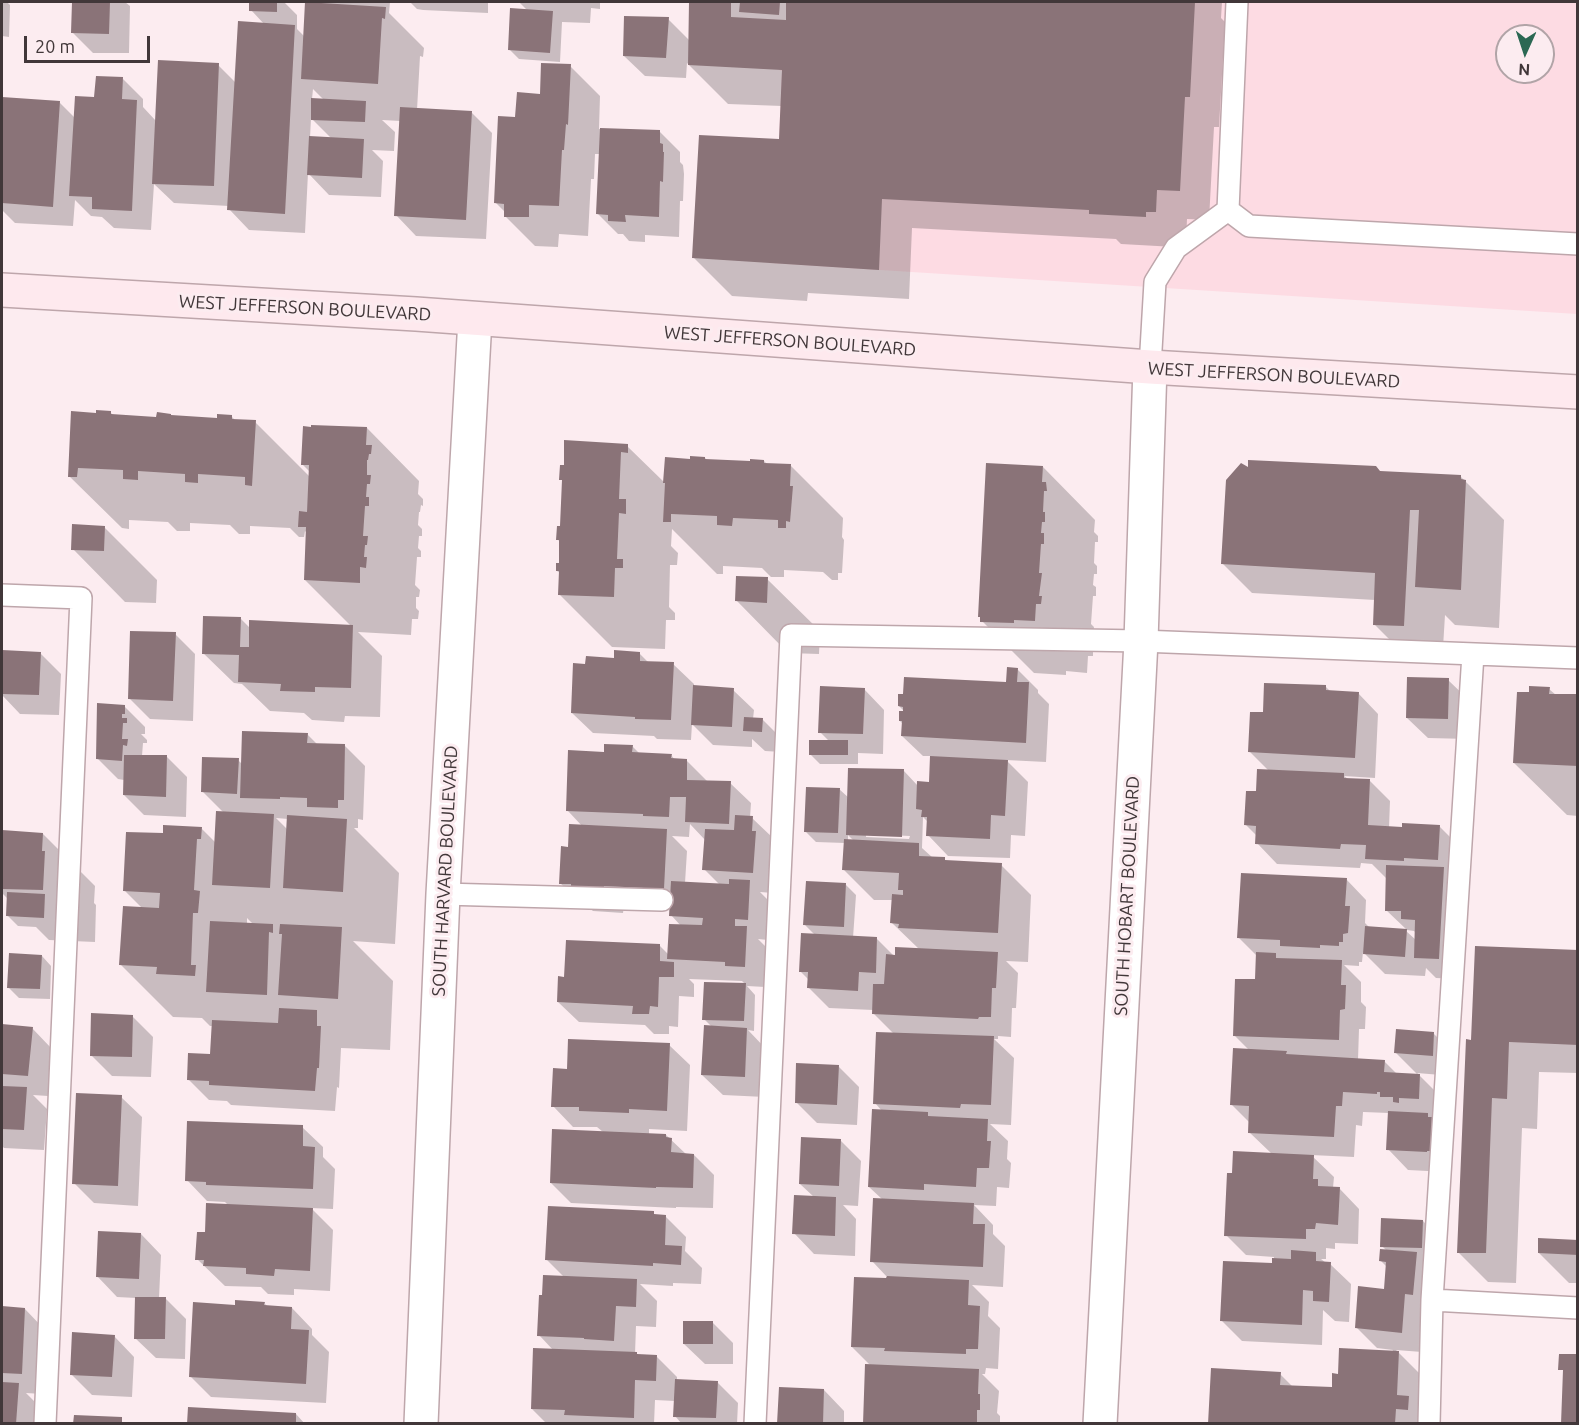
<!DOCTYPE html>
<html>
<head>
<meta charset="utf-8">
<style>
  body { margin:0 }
  #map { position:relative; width:1579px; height:1425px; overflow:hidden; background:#fcecf0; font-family:Ubuntu,sans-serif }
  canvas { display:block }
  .frame { position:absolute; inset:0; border:3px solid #413739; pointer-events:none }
  .north { position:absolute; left:1495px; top:24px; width:60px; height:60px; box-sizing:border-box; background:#fcecf0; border:2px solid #b1a4a7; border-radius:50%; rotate:183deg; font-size:16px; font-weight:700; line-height:24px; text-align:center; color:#413739 }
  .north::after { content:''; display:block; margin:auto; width:21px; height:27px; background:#2b6853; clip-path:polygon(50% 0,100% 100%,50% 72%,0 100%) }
  .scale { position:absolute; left:24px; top:36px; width:126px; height:27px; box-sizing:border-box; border:3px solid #413739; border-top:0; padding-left:8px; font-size:18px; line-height:21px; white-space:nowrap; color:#413739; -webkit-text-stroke:4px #fcecf0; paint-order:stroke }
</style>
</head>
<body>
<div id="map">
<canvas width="1579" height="1425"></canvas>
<div class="frame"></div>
<div class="north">N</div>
<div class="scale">20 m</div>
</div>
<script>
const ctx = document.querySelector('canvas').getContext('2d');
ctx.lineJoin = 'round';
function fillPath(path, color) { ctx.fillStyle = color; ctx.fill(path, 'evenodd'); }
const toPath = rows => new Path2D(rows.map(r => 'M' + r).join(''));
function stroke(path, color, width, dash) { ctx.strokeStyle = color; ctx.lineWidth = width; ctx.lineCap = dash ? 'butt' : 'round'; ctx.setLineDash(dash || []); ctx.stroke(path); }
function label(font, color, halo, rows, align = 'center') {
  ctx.font = font + ' Ubuntu,sans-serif'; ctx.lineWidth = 6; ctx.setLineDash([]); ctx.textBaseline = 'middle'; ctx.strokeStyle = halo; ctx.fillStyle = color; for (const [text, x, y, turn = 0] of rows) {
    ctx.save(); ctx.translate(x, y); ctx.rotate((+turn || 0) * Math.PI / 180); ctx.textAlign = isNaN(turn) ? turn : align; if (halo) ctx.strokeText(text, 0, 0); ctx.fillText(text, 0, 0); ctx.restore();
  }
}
fillPath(toPath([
  [786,2,1577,2,1577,314,769,263,776,139,779,139,782,71,779,70,782,20,786,20],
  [1507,36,1543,36,1543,72,1507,72]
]), '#fddbe3');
fillPath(toPath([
  [2,2,7,2,10,5,9,37,2,36],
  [74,2,125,2,130,6,129,53,93,53,73,33],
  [251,2,284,2,297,15,297,29,304,36,306,2,390,2,389,13,424,48,423,57,420,56,417,110,472,113,492,133,486,239,416,236,396,215,401,121,382,120,395,132,394,151,372,150,383,161,381,197,329,195,308,173,305,233,249,230,229,209,229,206,174,203,154,184,151,230,114,228,102,217,91,216,75,200,73,226,15,223,2,210,2,99,59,102,75,118,96,99,123,79,143,99,143,107,156,121,218,65,236,83,265,25,251,10],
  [313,89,324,100,312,99],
  [311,118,332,139,310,138],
  [410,2,488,2,488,13,423,10,417,9],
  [519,2,600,2,600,9,591,8,590,23,562,22,560,62,519,59,509,49,528,11],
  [691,2,1222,2,1221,18,1225,22,1219,127,1214,127,1209,220,1187,219,1186,242,1175,247,1121,244,1116,239,912,228,909,299,808,293,807,301,732,296,694,258,781,141,782,106,728,104,687,63,686,78,645,76,624,56,668,19,689,40],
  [570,66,600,96,599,129,660,132,680,152,680,162,683,165,684,174,683,201,680,201,679,237,645,235,645,242,629,241,623,234,618,234,597,213,600,154,595,154,594,179,591,179,588,236,559,234,558,247,535,246,505,216,505,212,495,202,517,118],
  [110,412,113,415,158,418,219,419,231,416,236,421,255,422,310,477,310,472,302,464,367,428,419,481,418,494,423,499,423,506,421,505,420,512,419,512,418,525,422,529,422,536,419,536,418,548,421,551,421,557,417,557,415,585,420,590,419,597,416,597,416,608,419,611,418,619,412,619,411,635,358,632,382,656,380,717,345,716,344,722,312,720,304,713,270,711,242,684,234,683,203,653,241,619,251,629,351,626,305,580,308,534,305,531,304,537,299,537,290,528,250,526,250,534,239,534,230,525,190,523,190,531,177,531,168,522,129,520,129,529,122,528,69,476,97,414],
  [627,446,665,483,666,458,691,460,705,458,707,460,752,463,764,461,767,464,790,465,843,518,842,537,844,540,842,573,838,573,838,580,832,580,823,572,784,570,784,577,771,577,762,568,723,566,723,574,717,574,672,529,671,546,678,553,677,565,670,565,669,607,675,613,675,620,666,620,665,649,612,647,560,595,560,573,557,571,560,564,561,542,558,540,561,527,563,482,561,479],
  [1043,467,1095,520,1094,532,1098,536,1098,542,1095,542,1094,563,1097,566,1097,574,1094,574,1093,585,1096,587,1096,596,1093,596,1091,624,1094,627,1091,648,1093,650,1093,656,1088,656,1087,673,1066,671,1066,675,1034,673,982,621],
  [1381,472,1461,477,1504,520,1499,628,1455,625,1445,615,1442,664,1413,663,1374,624,1375,600,1252,593,1222,563],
  [104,527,157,580,156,603,125,602,73,549],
  [767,579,820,631,819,654,788,653,736,600],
  [175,634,195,654,193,721,150,719,130,699],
  [2,652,40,653,61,674,59,715,20,714,2,695],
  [639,653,649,663,673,664,694,684,694,687,733,690,754,710,753,719,762,719,783,740,782,752,765,751,752,739,752,747,713,745,692,724,691,740,657,739,654,736,593,733,572,713,587,666],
  [1017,669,1038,690,1038,693,1049,704,1046,762,1006,760,1028,782,1025,836,1011,835,1010,858,948,856,928,835,928,822,923,817,922,848,933,858,944,859,947,862,1001,865,1031,895,1028,962,1006,961,1018,973,1016,1008,1012,1008,1011,1037,998,1036,998,1039,994,1039,1014,1058,1011,1125,990,1124,1008,1141,1007,1159,1011,1163,1009,1188,997,1187,996,1206,974,1205,993,1225,993,1234,1005,1246,1003,1287,972,1285,989,1302,988,1316,1000,1328,998,1369,986,1368,985,1374,982,1374,999,1391,997,1413,1000,1416,1000,1424,864,1424,871,1366,852,1347,888,1280,888,1278,872,1261,883,1200,869,1187,882,1111,875,1103,894,1034,873,1013,873,1010,829,1008,808,987,809,980,800,971,816,936,805,925,846,885,856,895,853,938,877,939,894,956,919,949,892,923,893,900,874,900,844,870,845,843,816,842,806,832,839,789,849,798,904,771,918,786,930,784,931,756,923,756,902,736,903,724,900,721,906,713,899,706,1008,684],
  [866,834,910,836,909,839,866,837],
  [848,835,854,841,848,840],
  [1448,680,1469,700,1468,739,1428,738,1407,718],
  [1326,687,1331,692,1358,693,1378,714,1375,778,1344,776,1348,779,1370,781,1390,801,1389,828,1439,826,1460,847,1459,979,1436,978,1426,968,1425,976,1385,974,1363,952,1362,962,1359,962,1359,966,1344,965,1361,982,1361,1002,1366,1007,1365,1029,1359,1029,1358,1060,1384,1061,1398,1075,1419,1076,1396,1053,1434,1034,1454,1054,1453,1076,1417,1073,1440,1096,1439,1118,1431,1118,1452,1139,1447,1172,1408,1170,1388,1149,1389,1113,1363,1112,1362,1126,1356,1125,1354,1157,1311,1155,1334,1177,1333,1188,1339,1188,1359,1209,1358,1244,1335,1243,1335,1249,1326,1248,1326,1259,1321,1259,1326,1263,1330,1264,1351,1284,1349,1322,1335,1321,1323,1310,1322,1345,1242,1341,1222,1321,1273,1265,1274,1257,1246,1255,1226,1235,1272,1154,1249,1132,1250,1123,1231,1104,1249,1050,1235,1036,1257,981,1257,956,1238,937,1346,879,1366,900,1365,923,1370,928,1406,931,1416,940,1416,933,1414,931,1407,930,1386,910,1387,879,1372,864,1361,863,1360,868,1277,864,1257,843,1257,836,1246,825,1258,793,1269,771,1250,752,1264,714],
  [864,689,884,710,883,754,858,753,858,764,820,764,810,754,830,742,820,732],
  [1549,689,1556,695,1577,696,1578,690,1578,816,1567,815,1514,763,1530,694],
  [124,706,145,727,145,734,141,734,147,740,147,743,143,743,142,756,167,757,187,777,186,817,144,815,124,795,124,780,118,779,98,759],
  [307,734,318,745,345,746,365,766,363,820,358,819,358,828,354,828,399,873,395,944,353,941,393,981,390,1050,341,1048,339,1088,337,1087,335,1111,231,1105,227,1101,209,1100,188,1079,212,1056,213,1026,210,1026,202,1018,173,1017,121,965,142,908,124,890,165,835,201,828,216,843,224,813,203,792,238,760,243,765],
  [276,818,288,819,288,830],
  [247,918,254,925,247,924],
  [632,746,640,754,671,755,675,760,686,760,707,781,730,783,751,803,750,818,752,818,773,838,773,893,760,892,770,902,768,940,758,939,767,948,765,987,747,986,755,995,754,1031,748,1030,767,1050,765,1097,723,1095,702,1075,712,1027,704,1019,746,985,742,981,689,979,694,984,694,997,679,996,678,1027,669,1026,669,1034,654,1034,645,1025,579,1022,558,1002,660,946,669,955,681,926,671,915,671,908,624,906,623,913,593,911,585,904,581,903,560,883,569,848,583,827,568,811,605,753],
  [690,824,706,841,704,869,720,885,685,883,687,851,672,836,689,837],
  [2,832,43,834,95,886,94,903,96,905,95,942,49,940,36,927,18,926,8,916,9,900,2,893],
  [1578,951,1578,1073,1539,1072,1537,1129,1522,1128,1516,1283,1488,1282,1458,1252,1472,1041],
  [42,956,51,966,50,999,19,998,9,988],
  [133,1017,153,1037,151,1077,112,1076,91,1055],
  [2,1025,32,1028,52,1049,48,1096,33,1095,47,1109,44,1150,4,1148,2,1146],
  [669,1045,690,1065,687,1131,649,1129,649,1135,666,1135,687,1155,694,1155,714,1175,713,1208,676,1207,676,1208,571,1203,551,1183,603,1132,597,1127,573,1127,553,1106,568,1070],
  [838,1066,859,1087,857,1125,817,1123,797,1103],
  [121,1097,142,1117,138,1206,94,1203,74,1183],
  [302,1127,323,1147,323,1157,335,1169,333,1209,311,1208,333,1230,330,1291,294,1289,294,1295,268,1294,261,1287,225,1286,197,1259,206,1234,229,1206,225,1202,207,1201,187,1180],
  [840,1140,861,1161,858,1206,843,1205,856,1219,855,1256,814,1254,794,1233,814,1197,800,1184],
  [653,1213,656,1216,665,1216,686,1237,685,1251,702,1268,701,1284,673,1283,673,1286,640,1284,657,1301,656,1327,636,1326,635,1354,638,1356,656,1356,677,1377,677,1381,718,1383,738,1403,737,1424,682,1424,675,1416,675,1401,655,1400,654,1424,547,1424,532,1409,554,1351,539,1335,565,1278,547,1260],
  [1423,1221,1443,1242,1422,1352,1396,1350,1428,1382,1435,1424,1210,1424,1280,1374,1293,1387,1333,1388,1340,1375,1392,1352,1393,1350,1377,1348,1357,1328,1385,1291,1387,1267,1381,1261,1387,1251,1382,1246],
  [141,1234,161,1255,159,1298,165,1298,186,1319,185,1359,156,1358,135,1338,136,1298,117,1297,97,1276],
  [1578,1241,1578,1283,1569,1283,1539,1253],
  [264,1303,268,1307,292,1308,312,1329,312,1335,329,1352,326,1403,211,1397,191,1377,236,1306],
  [2,1308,25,1309,45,1330,42,1394,26,1393,38,1405,37,1424,2,1424],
  [713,1323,733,1343,733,1364,705,1364,684,1344],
  [114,1336,134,1357,132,1397,92,1395,71,1374],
  [824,1390,844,1411,844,1424,779,1424],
  [296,1414,305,1424,189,1424]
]), '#0003');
fillPath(toPath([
  [72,2,110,2,109,34,71,33],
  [249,2,277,2,277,12,249,11],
  [305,2,386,7,385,19,382,18,378,84,301,79],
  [689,2,731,2,731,17,786,20,786,2,1195,2,1190,97,1185,97,1180,191,1157,190,1156,212,1146,212,1146,217,1089,214,1089,210,882,199,879,270,692,258,699,135,779,139,782,70,688,65],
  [740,2,780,2,779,15,739,12],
  [510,8,553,11,550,53,508,50],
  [624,16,669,17,666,58,623,56],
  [238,21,295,25,285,214,227,210],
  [158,60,219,63,214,186,152,184],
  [541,63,571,64,568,125,566,124,564,150,562,150,559,206,529,205,529,217,504,217,504,204,494,203,498,116,515,117,517,92,540,94],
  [96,76,123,77,122,99,137,100,132,211,92,209,92,197,69,196,75,96,94,97],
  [2,97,60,101,53,207,2,203],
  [311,98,366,101,365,122,311,120],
  [400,107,472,111,466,220,394,216],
  [600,128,660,130,660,143,663,144,663,152,664,152,663,182,660,181,659,217,625,215,626,222,608,221,608,215,596,214],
  [309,136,364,139,362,178,307,175],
  [96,410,111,411,111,414,156,417,157,412,171,414,171,415,217,418,217,414,232,415,232,419,256,420,252,486,245,485,245,477,198,474,198,483,185,482,185,474,138,471,138,480,123,479,123,470,78,468,77,477,68,477,71,411,96,413],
  [311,425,367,427,366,445,372,445,371,454,369,454,368,460,367,460,367,475,371,475,370,484,367,484,366,497,369,497,369,506,365,506,363,536,368,536,367,545,365,545,364,557,367,557,366,568,360,567,360,583,304,580,306,527,298,527,299,511,307,512,309,465,301,465,303,426,311,427],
  [564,440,628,444,628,453,621,452,619,499,626,499,626,514,619,513,617,559,623,559,623,568,615,568,614,597,558,595,559,571,556,571,556,563,559,563,559,540,556,540,557,526,560,526,562,480,559,480,560,465,564,465],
  [690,456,705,457,705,459,750,461,750,459,764,460,764,463,791,464,790,486,793,486,790,522,786,521,786,528,778,528,778,520,733,518,732,526,717,525,717,516,671,514,671,522,663,522,665,483,663,483,665,457,690,459],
  [1248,460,1376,466,1380,471,1461,475,1461,479,1466,480,1461,590,1415,587,1419,510,1410,510,1404,626,1373,625,1375,573,1221,564,1226,480,1241,463,1248,467],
  [986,463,1043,466,1042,482,1046,482,1047,491,1044,491,1043,512,1045,512,1045,522,1042,522,1041,533,1044,533,1044,544,1041,544,1039,573,1042,573,1039,596,1042,596,1041,604,1036,604,1035,621,1014,620,1014,623,980,622,980,617,978,617],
  [72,524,105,526,104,551,71,550],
  [736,576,768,577,767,603,735,601],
  [203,616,241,617,240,647,249,647,249,620,353,625,351,688,315,687,315,692,280,691,281,684,238,682,239,655,202,654],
  [130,631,176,632,173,701,128,699],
  [2,650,41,652,39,695,2,694],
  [614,650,640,652,640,661,674,662,671,720,635,719,635,717,571,713,573,663,585,664,586,656,614,658],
  [1007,667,1018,668,1017,682,1029,682,1026,743,901,736,902,721,899,721,899,711,903,711,903,707,898,706,898,694,903,694,904,677,1006,682],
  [1407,677,1449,678,1448,719,1406,718],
  [1264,683,1326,685,1326,690,1359,692,1355,758,1248,752,1250,712,1263,712],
  [693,685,734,688,732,727,691,725],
  [820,686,865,688,863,734,818,733],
  [1529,686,1550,687,1549,694,1578,694,1578,766,1513,763,1517,692,1529,692],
  [97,703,125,705,125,714,122,714,122,718,127,718,127,723,123,723,122,739,128,739,127,746,123,745,122,761,96,759],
  [744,717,763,718,762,732,743,731],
  [242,731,308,733,307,743,345,744,344,800,338,800,338,808,307,807,307,798,280,797,280,799,240,798],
  [809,740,848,740,848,755,809,755],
  [604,744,633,745,632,752,672,754,671,758,687,759,687,780,731,781,729,824,685,822,686,797,670,797,669,817,643,816,643,814,566,811,568,750,604,752],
  [124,755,167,755,166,797,123,795],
  [930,756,1008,760,1005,816,991,815,990,839,926,836,927,817,921,817,922,810,916,809,917,781,929,782],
  [202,757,239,758,237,794,201,792],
  [848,768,904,769,902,837,846,835],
  [1257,769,1344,773,1344,778,1370,779,1368,825,1402,827,1402,823,1440,825,1438,860,1404,858,1404,861,1365,859,1366,845,1341,844,1340,849,1255,844,1256,826,1244,825,1246,791,1256,791],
  [806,787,840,788,838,833,804,832],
  [216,811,274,814,270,888,212,885],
  [287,815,347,819,343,892,283,888],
  [735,815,753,816,752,831,756,831,753,873,702,870,705,829,734,830],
  [569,824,667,829,664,889,604,886,603,893,571,891,571,884,559,884,561,846,568,847],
  [163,825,202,827,201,839,197,839,194,890,200,891,198,913,193,913,191,965,196,965,195,976,156,974,157,967,119,965,123,906,159,908,160,893,123,891,126,832,163,833],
  [2,830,43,833,42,851,45,851,43,890,2,889],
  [844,839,919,843,919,856,945,857,945,860,1002,863,998,933,898,928,899,924,890,923,892,894,903,895,903,890,898,890,899,873,842,870],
  [1386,865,1444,867,1439,959,1414,958,1415,920,1401,919,1401,911,1385,911],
  [1241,873,1347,878,1345,906,1350,906,1348,933,1343,934,1343,942,1339,942,1339,946,1320,945,1320,948,1280,946,1280,940,1237,938],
  [729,879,750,880,748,920,735,919,735,926,747,926,745,967,725,966,725,962,667,959,669,924,702,925,703,918,669,916,671,881,729,884],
  [806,881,846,883,844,927,803,925],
  [7,892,45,894,44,918,6,916],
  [210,921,273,924,273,933,269,932,267,995,206,992],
  [280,924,342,927,338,999,278,995,282,934,279,934],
  [1365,926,1407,929,1405,957,1363,954],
  [801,933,877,937,876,973,859,972,858,991,807,988,808,972,799,972],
  [566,940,660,944,660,961,674,962,674,977,659,977,658,1007,650,1006,649,1014,632,1014,633,1006,557,1002,558,976,564,977],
  [1475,946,1578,950,1578,1045,1509,1042,1507,1099,1492,1098,1486,1253,1457,1253,1466,1039,1471,1040],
  [895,947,998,952,996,988,992,988,991,1017,979,1017,978,1019,872,1014,873,984,884,984,886,954,895,955],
  [1256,952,1276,953,1276,958,1342,960,1341,985,1346,985,1345,1009,1340,1010,1339,1040,1233,1036,1235,979,1255,979],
  [9,953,42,955,40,989,7,988],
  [704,982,746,983,744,1021,702,1020],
  [279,1008,317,1010,317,1026,321,1026,319,1068,317,1068,315,1091,209,1085,209,1081,187,1080,188,1053,210,1054,212,1020,278,1023],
  [91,1013,133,1015,132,1057,90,1056],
  [2,1024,33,1027,28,1076,2,1074],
  [704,1025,747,1028,745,1077,701,1075],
  [1396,1029,1434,1032,1433,1056,1394,1053],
  [876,1032,994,1036,991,1105,961,1104,960,1108,873,1104],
  [568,1039,670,1043,667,1111,629,1109,629,1113,579,1111,579,1107,551,1107,553,1068,567,1069],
  [1233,1048,1287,1051,1286,1054,1385,1060,1384,1072,1420,1074,1419,1099,1399,1098,1399,1103,1393,1102,1393,1097,1380,1097,1380,1092,1377,1092,1377,1094,1343,1092,1342,1106,1336,1106,1334,1137,1248,1133,1249,1106,1230,1105],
  [796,1063,839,1065,837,1105,795,1103],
  [2,1086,27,1087,24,1130,2,1129],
  [76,1093,122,1095,118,1186,72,1184],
  [872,1109,928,1112,928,1116,988,1119,987,1141,991,1141,989,1168,977,1168,976,1187,924,1184,924,1190,868,1187],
  [1388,1111,1428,1113,1428,1117,1432,1117,1431,1151,1427,1151,1427,1152,1386,1150],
  [187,1121,303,1125,303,1146,315,1147,313,1189,206,1185,206,1182,185,1181],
  [552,1129,666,1134,666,1137,672,1138,671,1152,694,1154,693,1188,656,1187,656,1188,550,1183],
  [801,1137,841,1139,839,1186,799,1184],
  [1233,1151,1314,1155,1313,1179,1318,1179,1318,1186,1340,1187,1338,1225,1316,1223,1315,1229,1306,1229,1306,1239,1224,1236,1227,1173,1232,1173],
  [794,1195,836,1197,835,1236,792,1234],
  [873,1198,974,1203,973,1224,985,1224,983,1267,870,1262],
  [206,1203,313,1208,310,1271,275,1269,274,1276,246,1274,246,1268,203,1266,204,1260,195,1260,197,1232,205,1232],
  [548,1206,654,1211,654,1214,666,1215,665,1245,682,1246,681,1265,653,1263,653,1266,545,1260],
  [1381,1218,1423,1220,1422,1248,1380,1247],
  [98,1231,141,1233,139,1279,96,1277],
  [1538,1238,1578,1240,1578,1255,1538,1253],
  [1380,1249,1417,1252,1413,1295,1405,1294,1402,1333,1355,1328,1358,1286,1384,1289,1386,1262,1379,1261],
  [1291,1250,1316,1252,1316,1261,1331,1262,1329,1302,1313,1301,1313,1291,1303,1290,1302,1325,1220,1321,1223,1261,1272,1263,1272,1258,1291,1259],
  [543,1275,637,1279,636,1307,616,1306,614,1341,584,1339,584,1338,537,1336,539,1295,542,1295],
  [887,1276,969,1280,968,1305,980,1306,978,1349,966,1349,966,1354,884,1351,885,1348,851,1347,854,1277,886,1278],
  [135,1297,166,1297,165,1339,134,1339],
  [235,1300,265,1302,264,1305,292,1307,291,1329,309,1330,306,1384,189,1377,193,1302,235,1305],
  [2,1306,25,1308,22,1374,2,1373],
  [683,1321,713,1321,713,1344,683,1344],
  [72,1332,115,1335,112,1377,70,1375],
  [533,1348,637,1352,637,1354,657,1355,656,1381,635,1380,634,1418,564,1415,565,1410,531,1409],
  [1339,1348,1399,1351,1397,1395,1409,1396,1408,1410,1396,1409,1395,1424,1208,1424,1211,1368,1281,1372,1280,1385,1332,1387,1332,1373,1338,1374],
  [1559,1354,1578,1354,1578,1424,1561,1424,1563,1370,1558,1370],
  [865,1364,979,1369,978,1394,980,1394,980,1410,977,1410,977,1424,863,1424],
  [675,1379,718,1381,716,1418,673,1417],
  [2,1382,19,1383,16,1424,2,1424],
  [779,1387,824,1389,823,1424,777,1424],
  [188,1407,296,1413,296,1424,187,1424],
  [74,1415,122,1417,122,1424,73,1424]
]), '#8a7378');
const lane = toPath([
  [1237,2,1228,210,1249,226,1578,244],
  [1150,367,1155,282,1176,248,1228,210],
  [2,595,81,598,45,1424],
  [443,894,662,900],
  [1432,1300,1578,1308],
  [755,1424,791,635,1141,641,1578,658],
  [1429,1424,1432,1300,1473,654]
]);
const street = toPath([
  [421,1424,443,894,475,319],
  [1100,1424,1141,641,1150,367]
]);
const secondary = toPath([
  [2,290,416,314,1150,367,1578,392]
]);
stroke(lane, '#bea6ab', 24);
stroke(street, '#bea6ab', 36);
stroke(secondary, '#bea6ab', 36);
stroke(lane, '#fff', 21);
stroke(street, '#fff', 33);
stroke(secondary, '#fee9ee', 33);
label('18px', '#413739', '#fcecf0', [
  ["WEST JEFFERSON BOULEVARD",305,308,3],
  ["WEST JEFFERSON BOULEVARD",790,341,4],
  ["WEST JEFFERSON BOULEVARD",1274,375,3],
  ["SOUTH HARVARD BOULEVARD",445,871,-87],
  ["SOUTH HOBART BOULEVARD",1127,896,-87]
]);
</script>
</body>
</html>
